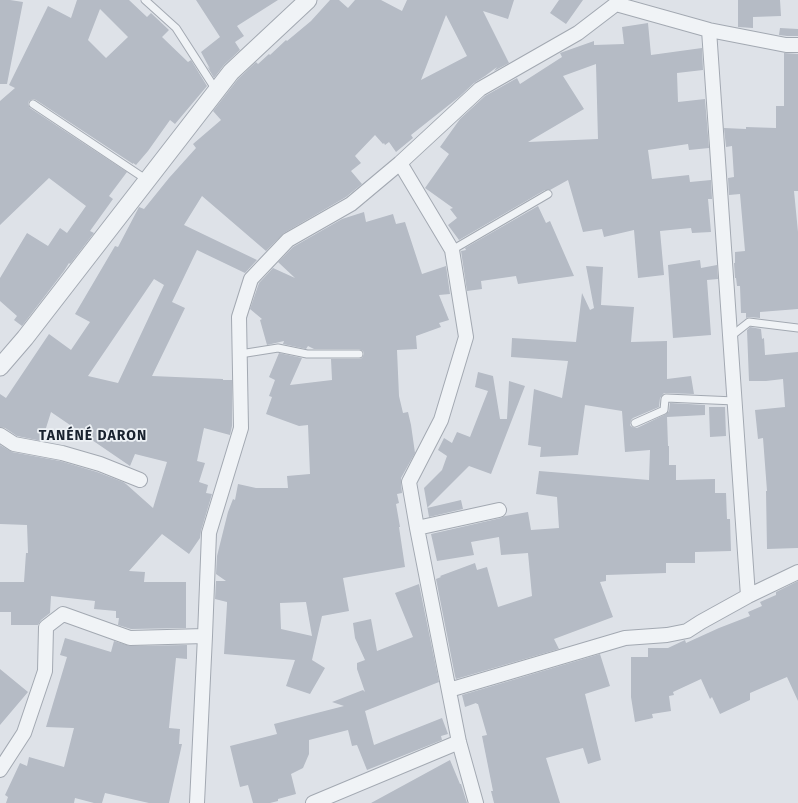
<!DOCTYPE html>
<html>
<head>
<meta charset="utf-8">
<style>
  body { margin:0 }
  canvas { display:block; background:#dee2e8 }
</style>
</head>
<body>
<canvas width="798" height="803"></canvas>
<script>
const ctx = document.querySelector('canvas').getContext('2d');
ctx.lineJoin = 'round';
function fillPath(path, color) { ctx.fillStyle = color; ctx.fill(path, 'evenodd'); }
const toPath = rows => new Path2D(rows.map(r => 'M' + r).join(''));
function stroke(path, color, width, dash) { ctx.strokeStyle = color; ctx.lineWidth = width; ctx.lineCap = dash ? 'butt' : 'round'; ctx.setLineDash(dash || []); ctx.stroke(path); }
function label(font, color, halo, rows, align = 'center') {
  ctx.font = font + ' "Fira Sans",sans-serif'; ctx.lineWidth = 3.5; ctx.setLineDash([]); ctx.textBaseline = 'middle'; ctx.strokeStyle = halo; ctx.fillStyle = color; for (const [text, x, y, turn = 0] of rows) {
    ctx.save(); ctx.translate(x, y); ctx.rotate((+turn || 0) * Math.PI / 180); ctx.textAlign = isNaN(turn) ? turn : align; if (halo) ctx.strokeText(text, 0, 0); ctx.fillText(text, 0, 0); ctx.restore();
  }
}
fillPath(toPath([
  [0,0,10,0,23,2,7,84,0,84],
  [77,0,129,0,147,17,151,13,169,30,162,37,188,62,191,60,207,86,175,124,170,120,148,151,136,165,133,163,133,164,36,100,33,99,29,101,28,104,30,108,127,172,109,196,113,199,90,231,94,233,70,264,69,263,64,271,22,326,14,320,17,316,0,301,0,278,27,233,48,246,60,228,67,233,86,206,49,178,0,225,0,101,15,88,9,85,48,6,71,18],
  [100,9,128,37,106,58,88,40],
  [196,0,278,0,237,26,244,36,235,42,240,50,224,65,214,78,207,66,210,69,201,52,220,37],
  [330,0,339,0,348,8,355,0,381,0,402,11,407,0,514,0,508,19,483,11,509,63,494,71,497,67,485,76,474,83,459,97,411,135,413,138,396,152,389,142,385,145,384,143,383,144,375,135,355,156,361,163,351,171,362,184,346,197,284,233,266,251,202,196,184,225,257,260,245,273,197,250,172,302,185,308,152,376,223,379,223,380,232,380,232,426,230,435,204,428,197,461,205,463,199,482,208,485,206,493,212,494,201,531,200,538,189,554,162,534,129,571,145,572,144,582,186,582,186,628,131,629,118,625,119,618,116,618,116,611,94,609,95,601,51,596,50,613,41,620,38,625,11,625,11,612,0,612,0,582,24,582,26,553,28,553,27,525,0,524,0,445,12,452,60,461,97,472,123,482,126,484,153,508,167,462,135,454,130,466,51,412,42,441,17,436,5,428,0,427,0,394,6,398,49,334,71,350,90,322,75,314,115,246,118,247,139,207,144,209,169,178,196,148,193,144,221,120,213,111,238,79,256,62,258,64,269,54,270,55,286,40,287,41,311,21],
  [446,15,467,56,421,80],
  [154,279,164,285,118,383,88,376],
  [559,0,583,0,566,24,550,13],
  [738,0,780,0,781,16,753,17,753,28,738,27],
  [648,23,651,55,702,48,703,70,677,73,678,102,705,99,709,148,689,150,688,144,648,150,652,179,689,175,690,182,711,180,712,199,708,199,711,232,692,233,691,228,660,231,664,275,638,278,634,230,604,237,602,229,583,232,568,180,550,190,545,190,459,240,448,225,457,218,450,209,453,208,425,188,449,154,440,147,460,119,485,96,517,78,520,84,562,57,560,53,594,41,594,45,624,44,622,27],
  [596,64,598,139,528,142,584,109,563,76],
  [780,28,798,29,798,36,787,36,779,35],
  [784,53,798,54,798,191,794,191,798,232,798,309,760,312,760,318,749,317,746,318,746,313,741,313,740,286,737,286,736,278,735,278,734,263,735,263,735,252,745,251,740,194,729,195,728,178,734,177,732,146,726,147,724,128,746,129,746,127,776,128,776,106,784,106],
  [538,206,546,223,550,221,574,276,518,284,516,276,481,281,482,289,467,291,461,251,466,250,465,248],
  [364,212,366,222,393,214,396,224,405,222,422,274,446,266,450,294,439,295,449,320,439,323,441,327,416,336,417,349,397,350,399,396,403,413,408,412,411,425,415,453,401,478,401,483,402,493,397,494,399,503,396,504,400,527,399,527,405,567,343,578,349,611,322,616,312,660,325,668,310,694,286,686,295,660,224,654,227,604,227,602,215,599,216,581,226,581,216,574,217,556,228,512,233,499,235,500,238,484,256,488,288,488,287,476,310,474,308,425,299,426,266,414,272,397,269,396,275,380,269,377,279,353,302,358,290,385,332,380,331,359,359,359,362,358,364,354,363,351,359,349,314,349,308,346,306,349,283,344,284,341,267,345,260,320,262,319,250,309,259,283,273,268,295,278,278,262,293,247,342,219],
  [306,602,312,636,281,629,280,603],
  [700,260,701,268,717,265,718,279,707,280,711,335,673,338,668,265],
  [586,266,603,267,601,305,634,307,631,342,667,341,667,379,691,376,694,394,664,393,660,398,659,407,633,418,631,420,630,425,632,427,637,428,666,414,669,411,670,403,705,405,705,415,667,417,668,446,669,446,669,465,676,465,676,480,715,479,715,493,726,493,727,519,730,519,731,551,695,552,695,563,666,563,666,573,606,575,606,581,600,582,613,617,554,639,559,649,456,679,455,676,436,579,441,577,440,576,475,563,477,570,487,567,498,607,532,596,528,553,501,555,499,537,471,542,474,555,437,561,431,534,501,518,505,516,528,512,531,530,559,528,557,497,536,494,539,471,649,480,650,450,625,452,622,411,585,405,578,455,540,457,541,447,528,445,534,389,562,398,568,361,511,357,512,338,576,342,582,293,590,310,594,308],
  [750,327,761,329,762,339,764,338,765,355,798,352,798,548,767,549,766,491,767,491,763,438,758,439,755,410,785,407,783,379,766,381,749,381,747,330],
  [478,372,493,376,500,419,507,419,509,381,525,386,491,474,469,466,427,508,461,500,463,509,429,517,424,488,442,470,447,456,438,450,444,438,452,443,457,432,470,437,488,391,475,387],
  [709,407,725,407,726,436,710,437],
  [798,581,798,701,787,677,750,693,750,700,720,714,712,697,710,699,701,679,673,692,674,695,669,696,671,711,652,714,653,718,635,722,631,697,631,657,648,657,648,648,668,648,685,640,686,643,719,628,750,616,748,612,762,606,760,602,776,595,776,592],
  [419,584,439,682,365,711,374,745,442,718,448,734,441,736,442,740,367,770,357,745,352,746,348,730,309,740,309,754,303,768,291,774,296,794,278,799,278,801,270,803,253,803,248,785,240,787,230,746,277,734,274,724,344,706,332,702,363,690,365,692,357,669,357,663,365,660,355,638,353,623,371,619,377,651,413,637,395,593],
  [65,638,111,652,114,641,130,646,187,645,187,659,176,658,169,728,180,729,179,744,182,744,169,803,149,803,105,793,102,803,94,803,75,798,74,803,6,803,8,797,5,795,20,763,27,766,29,757,64,767,74,728,46,727,67,657,60,655],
  [600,654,610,686,585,694,601,760,588,764,583,748,546,758,560,803,494,803,491,791,493,791,482,736,487,735,478,704,477,704,476,703,465,707,462,695],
  [0,669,28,692,0,725],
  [450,760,460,784,461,784,467,803,371,803]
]), '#b5bbc5');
const service = toPath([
  [145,0,176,28,216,90],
  [33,104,147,180],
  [452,250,548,194],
  [730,337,749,322,798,328],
  [240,354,278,348,307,354,359,354],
  [635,423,662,411,664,410,665,399,666,398,735,401]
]);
const minor = toPath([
  [616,4,709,30,786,45,798,45],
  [709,30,748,596],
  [400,163,452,250,466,337,441,420,409,482,417,528,459,742,476,803],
  [0,435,14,444,62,453,100,464,140,480],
  [417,528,499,510],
  [449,690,625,638,667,635,687,631,701,622,748,596,798,572],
  [0,770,24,733,45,671,46,627,63,614,130,638,205,636],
  [197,803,205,636,209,533,241,428,239,317,251,279,288,240,351,204,400,163,480,89,578,33,616,4,618,0],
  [313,803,459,742]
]);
const tertiary = toPath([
  [0,367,25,338,231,72,308,0]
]);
stroke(service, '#a3a9b2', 9);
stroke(minor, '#a3a9b2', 16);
stroke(tertiary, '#a3a9b2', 19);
stroke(service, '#f0f3f6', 7);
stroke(minor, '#f0f3f6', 14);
stroke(tertiary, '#f0f3f6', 17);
ctx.letterSpacing = '1px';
label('bold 14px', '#19222f', '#edf1f5', [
  ["TANÉNÉ DARON",93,436]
]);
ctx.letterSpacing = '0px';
</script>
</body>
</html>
